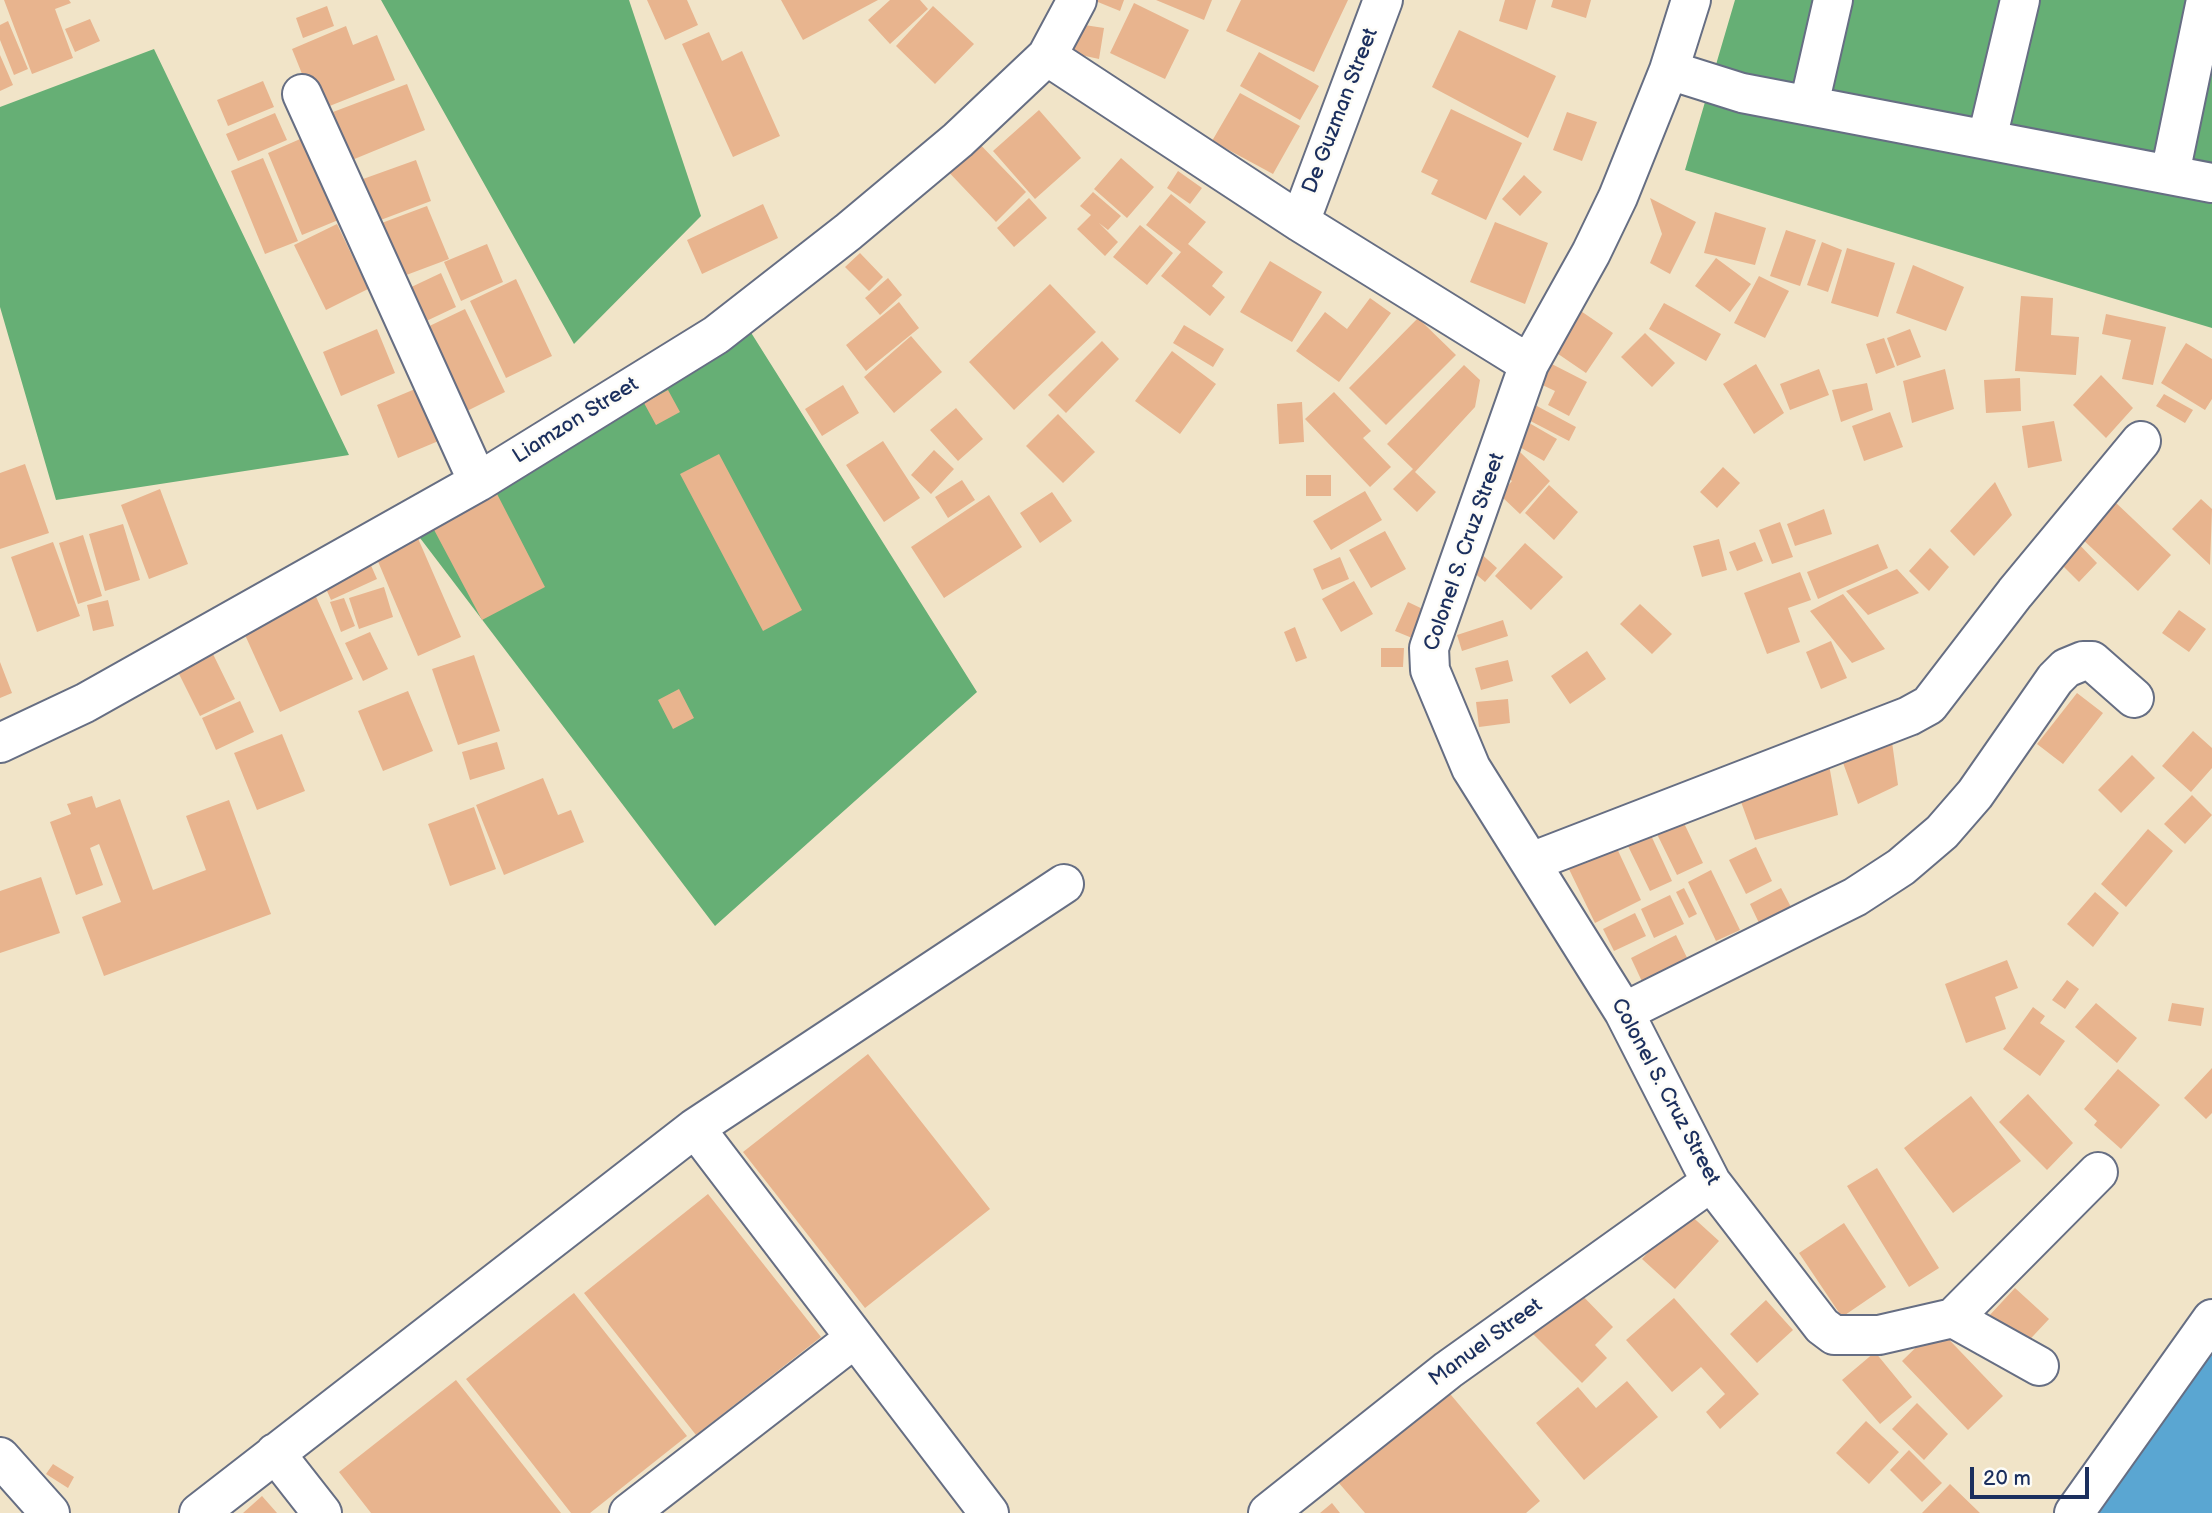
<!DOCTYPE html>
<html>
<head>
<meta charset="utf-8">
<style>
  body { margin:0 }
  #map { position:relative; width:2212px; height:1513px; overflow:hidden; background:#f1e4c8; font-family:"Balsamiq Sans",sans-serif }
  canvas { display:block }
  .scale { position:absolute; left:1970px; top:1467px; width:119px; height:32px; box-sizing:border-box; border:4px solid #1b2f5e; border-top:0; padding-left:9px; font-size:21px; line-height:24px; white-space:nowrap; color:#1b2f5e; -webkit-text-stroke:5px #fdfcf7; paint-order:stroke }
</style>
</head>
<body>
<div id="map">
<canvas width="2212" height="1513"></canvas>
<div class="scale">20 m</div>
</div>
<script>
const ctx = document.querySelector('canvas').getContext('2d');
ctx.lineJoin = 'round';
function fillPath(path, color) { ctx.fillStyle = color; ctx.fill(path, 'evenodd'); }
const toPath = rows => new Path2D(rows.map(r => 'M' + r).join(''));
function stroke(path, color, width, dash) { ctx.strokeStyle = color; ctx.lineWidth = width; ctx.lineCap = dash ? 'butt' : 'round'; ctx.setLineDash(dash || []); ctx.stroke(path); }
function label(font, color, halo, rows, align = 'center') {
  ctx.font = font + ' "Balsamiq Sans",sans-serif'; ctx.lineWidth = 5; ctx.setLineDash([]); ctx.textBaseline = 'middle'; ctx.strokeStyle = halo; ctx.fillStyle = color; for (const [text, x, y, turn = 0] of rows) {
    ctx.save(); ctx.translate(x, y); ctx.rotate((+turn || 0) * Math.PI / 180); ctx.textAlign = isNaN(turn) ? turn : align; if (halo) ctx.strokeText(text, 0, 0); ctx.fillText(text, 0, 0); ctx.restore();
  }
}
fillPath(toPath([
  [381,0,629,0,701,216,574,344],
  [1735,0,2212,0,2212,328,1685,170],
  [154,49,349,455,56,500,0,307,0,107],
  [750,331,977,692,715,926,417,534]
]), '#66af75');
fillPath(toPath([
  [2212,1337,2212,1513,2082,1513]
]), '#5aa6d2');
fillPath(toPath([
  [4,0,69,0,71,3,55,9,73,58,32,74],
  [647,0,687,0,698,25,665,40],
  [781,0,878,0,803,40],
  [890,0,920,0,928,9,890,44,868,20],
  [1093,0,1124,0,1120,11],
  [1156,0,1212,0,1204,20],
  [1241,0,1348,0,1314,72,1226,31],
  [1505,0,1536,0,1527,30,1499,21],
  [1553,0,1591,0,1586,18,1551,7],
  [1134,3,1189,30,1165,79,1110,53],
  [327,6,334,26,303,38,296,18],
  [933,6,974,44,935,84,896,46],
  [90,19,100,41,75,52,65,29],
  [8,21,28,69,14,75,0,40,0,25],
  [1078,24,1104,28,1099,59,1072,53],
  [346,26,353,45,377,35,395,80,317,111,292,49],
  [1459,30,1556,76,1528,138,1432,87],
  [709,32,722,61,742,51,780,136,733,157,682,44],
  [1259,52,1319,86,1300,120,1240,86],
  [0,55,13,85,0,91],
  [263,81,274,107,228,126,217,100],
  [407,84,425,130,352,160,333,112],
  [1240,93,1300,126,1273,174,1212,141],
  [1451,109,1522,143,1486,220,1431,194,1438,180,1421,172],
  [1039,110,1081,158,1035,199,993,151],
  [1567,112,1597,122,1582,161,1553,150],
  [275,113,287,140,238,161,226,134],
  [314,133,348,216,302,235,268,153],
  [972,136,1026,192,996,222,942,165],
  [263,158,298,241,265,254,231,171],
  [1121,158,1154,187,1127,218,1094,189],
  [416,160,431,201,378,221,363,179],
  [1178,171,1202,188,1190,204,1167,188],
  [1524,175,1542,192,1520,216,1502,199],
  [1093,192,1121,216,1108,230,1099,223,1118,242,1105,256,1077,229,1091,215,1080,206],
  [1171,194,1206,222,1188,244,1223,272,1212,286,1225,297,1210,316,1161,276,1181,252,1146,225],
  [1029,198,1047,218,1014,247,997,228],
  [1650,198,1696,222,1670,274,1650,263,1662,234],
  [763,204,778,238,702,274,687,240],
  [427,206,449,259,401,277,379,224],
  [1715,212,1766,228,1755,265,1704,253],
  [1495,222,1548,243,1525,304,1470,282],
  [337,224,368,289,326,310,294,245],
  [1140,225,1173,253,1147,285,1113,257],
  [1786,230,1816,240,1800,286,1770,276],
  [1822,242,1842,250,1828,292,1807,285],
  [487,244,503,282,461,301,444,262],
  [1847,248,1895,263,1878,317,1831,303],
  [860,253,883,277,869,291,845,267],
  [1716,258,1751,284,1730,312,1695,286],
  [1270,261,1322,292,1292,342,1240,312],
  [1913,265,1964,287,1946,331,1896,313],
  [441,273,456,307,420,324,405,290],
  [1759,276,1789,291,1765,338,1734,323],
  [888,278,902,295,880,315,865,298],
  [516,279,552,356,506,378,470,301],
  [1050,284,1096,332,1014,410,969,362],
  [2021,296,2053,298,2051,335,2079,337,2076,375,2015,371],
  [1370,298,1391,313,1339,382,1296,351,1325,312,1347,329],
  [899,302,919,328,866,371,846,345],
  [1664,303,1721,334,1706,361,1649,329],
  [1572,305,1613,333,1586,373,1545,345],
  [465,309,505,392,461,414,419,331],
  [2106,314,2166,327,2153,385,2122,379,2131,340,2102,334],
  [1418,318,1456,355,1386,425,1349,388],
  [1184,325,1224,349,1213,367,1173,343],
  [377,329,395,373,341,396,323,352],
  [1910,329,1921,357,1897,366,1887,338],
  [1645,333,1675,363,1652,387,1621,357],
  [911,336,942,372,894,413,864,377],
  [1884,338,1895,367,1876,374,1866,344],
  [1102,341,1119,359,1066,413,1048,395],
  [2186,343,2212,359,2212,399,2205,410,2161,383],
  [1172,351,1216,384,1180,434,1135,401],
  [1542,359,1587,382,1569,416,1548,405,1555,391,1532,380],
  [1756,364,1784,413,1754,434,1723,384],
  [1464,365,1480,380,1475,407,1415,472,1436,492,1417,512,1393,489,1413,469,1387,444],
  [1819,369,1829,395,1790,410,1780,384],
  [1945,369,1954,409,1912,423,1903,381],
  [2101,375,2133,408,2106,438,2073,405],
  [2020,378,2021,411,1986,413,1984,380],
  [1867,383,1873,410,1841,422,1832,390],
  [427,384,448,437,398,458,377,405],
  [843,385,859,413,822,436,805,409],
  [668,390,680,412,656,425,644,403],
  [1334,392,1371,431,1363,438,1391,467,1370,487,1305,419],
  [2164,394,2193,410,2185,423,2156,406],
  [1522,398,1576,427,1569,441,1515,413],
  [1302,402,1304,442,1279,444,1277,404],
  [956,408,983,439,958,461,930,430],
  [1890,412,1903,447,1864,461,1852,426],
  [1058,414,1095,452,1063,483,1026,446],
  [1517,416,1557,439,1544,461,1504,438],
  [2054,421,2062,461,2028,468,2022,426],
  [883,441,920,498,884,522,846,465],
  [934,450,954,469,931,494,911,475],
  [1520,452,1550,481,1520,514,1500,495,1512,481,1501,472],
  [719,454,802,610,763,631,680,474],
  [25,464,49,533,0,549,0,473],
  [1723,467,1740,483,1717,508,1700,492],
  [1306,475,1331,475,1331,496,1306,496],
  [962,480,975,500,948,518,935,497],
  [1995,482,2012,515,1974,556,1950,531],
  [1549,485,1578,512,1554,540,1525,513],
  [160,489,188,564,149,579,121,505],
  [1365,491,1382,520,1331,550,1313,521],
  [496,492,545,587,482,620,432,526],
  [1052,492,1072,521,1040,543,1020,513],
  [989,495,1022,547,944,598,911,547],
  [2201,499,2212,509,2210,565,2172,529],
  [2114,501,2171,555,2138,591,2080,537],
  [1824,509,1832,534,1795,546,1787,524],
  [1780,522,1793,557,1772,564,1759,530],
  [123,524,140,580,105,591,89,534],
  [413,527,461,637,418,656,371,545],
  [1385,531,1406,569,1371,588,1349,550],
  [83,535,102,596,78,604,59,543],
  [1719,539,1727,570,1702,577,1693,546],
  [2074,539,2097,563,2079,582,2056,559],
  [53,542,80,616,37,632,11,557],
  [1755,542,1763,561,1737,571,1729,552],
  [1525,543,1563,577,1531,610,1495,576],
  [1878,544,1888,568,1818,599,1807,572],
  [1930,548,1949,567,1929,591,1909,571],
  [1478,551,1497,568,1485,582,1465,565],
  [365,552,377,579,331,600,319,573],
  [1340,557,1349,579,1322,590,1313,569],
  [1897,569,1919,593,1868,615,1846,591],
  [1800,572,1811,600,1788,608,1800,642,1767,654,1744,593],
  [1354,581,1373,614,1341,632,1322,599],
  [384,587,393,617,359,629,349,598],
  [313,590,353,679,280,712,240,624],
  [1843,594,1885,649,1852,663,1810,611],
  [344,598,355,626,341,632,330,602],
  [108,600,114,626,93,631,87,605],
  [1408,602,1429,612,1417,640,1395,631],
  [1640,604,1672,634,1652,654,1620,624],
  [2179,610,2206,629,2189,652,2162,633],
  [1503,620,1508,636,1462,651,1457,635],
  [1295,627,1307,658,1296,662,1284,632],
  [370,632,388,669,363,681,345,643],
  [1831,641,1847,678,1821,689,1806,652],
  [1381,648,1404,648,1403,667,1381,667],
  [1587,651,1606,679,1570,704,1551,676],
  [213,654,235,699,200,716,178,672],
  [474,655,500,731,458,745,432,669],
  [1508,660,1513,681,1481,690,1475,668],
  [0,662,12,693,0,698],
  [679,689,694,718,673,729,658,700],
  [408,691,433,751,383,771,358,711],
  [2077,693,2103,713,2063,764,2037,744],
  [1508,699,1510,723,1479,727,1476,702],
  [240,701,254,732,216,750,202,718],
  [2193,731,2212,748,2212,768,2191,792,2162,766],
  [282,734,305,791,257,810,234,753],
  [497,742,505,769,470,780,462,752],
  [1892,742,1898,785,1858,804,1842,760],
  [2132,755,2155,778,2121,813,2098,790],
  [1828,759,1838,815,1755,840,1737,791],
  [543,778,558,815,571,810,584,842,504,875,476,805],
  [2192,795,2212,815,2185,844,2164,824],
  [92,796,96,808,120,799,153,890,206,870,186,816,229,800,271,914,104,976,82,917,121,902,99,844,90,848,103,885,76,895,50,822,71,814,67,804],
  [474,807,496,869,450,886,428,824],
  [1682,819,1703,863,1677,875,1656,832],
  [2148,829,2173,851,2126,907,2101,884],
  [1649,831,1672,881,1650,891,1626,842],
  [1614,842,1641,900,1595,923,1567,865],
  [1756,847,1772,881,1746,894,1729,860],
  [1711,870,1740,930,1716,941,1688,882],
  [41,877,60,933,0,953,0,891],
  [1684,888,1697,914,1689,918,1676,892],
  [1781,888,1791,907,1759,923,1750,904],
  [2095,892,2119,913,2093,947,2067,924],
  [1670,895,1684,924,1654,938,1641,909],
  [1635,913,1646,936,1614,951,1603,929],
  [1676,935,1692,968,1646,990,1631,958],
  [2007,960,2018,988,1995,997,2006,1029,1966,1043,1945,984],
  [2067,980,2079,989,2065,1009,2052,1000],
  [2096,1003,2137,1038,2117,1063,2075,1027],
  [2172,1003,2204,1008,2201,1026,2168,1021],
  [2033,1007,2045,1016,2040,1023,2065,1041,2040,1076,2003,1049],
  [868,1054,990,1209,865,1308,743,1152],
  [2212,1068,2212,1113,2206,1119,2184,1098],
  [2118,1069,2160,1105,2121,1149,2094,1125,2097,1121,2084,1109],
  [2028,1094,2073,1143,2047,1170,1999,1122],
  [1971,1096,2021,1161,1953,1213,1904,1148],
  [1877,1168,1939,1268,1909,1287,1847,1186],
  [708,1194,821,1337,696,1435,584,1293],
  [1686,1211,1719,1241,1675,1289,1642,1259],
  [1844,1223,1886,1287,1842,1317,1799,1253],
  [1574,1287,1613,1327,1595,1345,1607,1358,1582,1383,1529,1330],
  [2015,1288,2049,1319,2020,1350,1987,1318],
  [574,1293,687,1436,590,1513,571,1513,466,1379],
  [1674,1298,1759,1394,1720,1429,1706,1412,1725,1394,1701,1367,1672,1392,1626,1340],
  [1766,1300,1793,1330,1757,1363,1730,1334],
  [1937,1327,2003,1396,1968,1430,1902,1361],
  [1875,1352,1912,1397,1880,1424,1842,1380],
  [456,1380,561,1513,371,1513,339,1472],
  [1627,1381,1658,1417,1584,1480,1536,1423,1578,1387,1596,1408],
  [1446,1389,1540,1501,1526,1513,1365,1513,1338,1482],
  [1917,1403,1948,1434,1924,1460,1892,1429],
  [1866,1421,1899,1452,1869,1484,1836,1453],
  [1909,1450,1942,1483,1922,1502,1890,1470],
  [53,1464,74,1477,68,1488,46,1474],
  [1950,1484,1980,1513,1922,1513],
  [262,1496,277,1513,243,1513],
  [1332,1503,1340,1513,1320,1513]
]), '#e8b48e');
const minor = toPath([
  [1691,0,1669,70,1618,197,1591,253,1529,364,1429,648,1430,670,1471,768,1624,1012,1711,1182,1822,1326,1834,1335,1879,1335,1953,1318,2098,1172],
  [1047,56,1300,222,1529,364],
  [1669,70,1742,93,2212,183],
  [302,94,478,482],
  [1809,105,1833,0],
  [1987,139,2020,0],
  [2170,174,2206,0],
  [1300,222,1383,0],
  [0,743,85,703,478,482,716,335,848,232,958,140,1047,56,1077,0],
  [1531,862,1909,716,1929,705,2015,593,2141,441],
  [1624,1012,1855,897,1901,867,1942,832,1975,794,2055,679,2066,668,2083,661,2092,661,2134,698],
  [695,1128,989,1513],
  [1953,1318,2039,1366],
  [275,1453,322,1513],
  [0,1457,50,1513],
  [199,1513,695,1128,1064,884],
  [629,1513,855,1338],
  [1268,1513,1448,1370,1711,1182],
  [2074,1513,2212,1319]
]);
stroke(minor, '#666e83', 42);
stroke(minor, '#fff', 38);
label('21px', '#1b2f5e', '#fdfcf7', [
  ["De Guzman Street",1341,111,-69],
  ["Liamzon Street",576,421,-32],
  ["Colonel S. Cruz Street",1465,552,-71],
  ["Colonel S. Cruz Street",1665,1092,62],
  ["Manuel Street",1486,1343,-36]
]);
</script>
</body>
</html>
